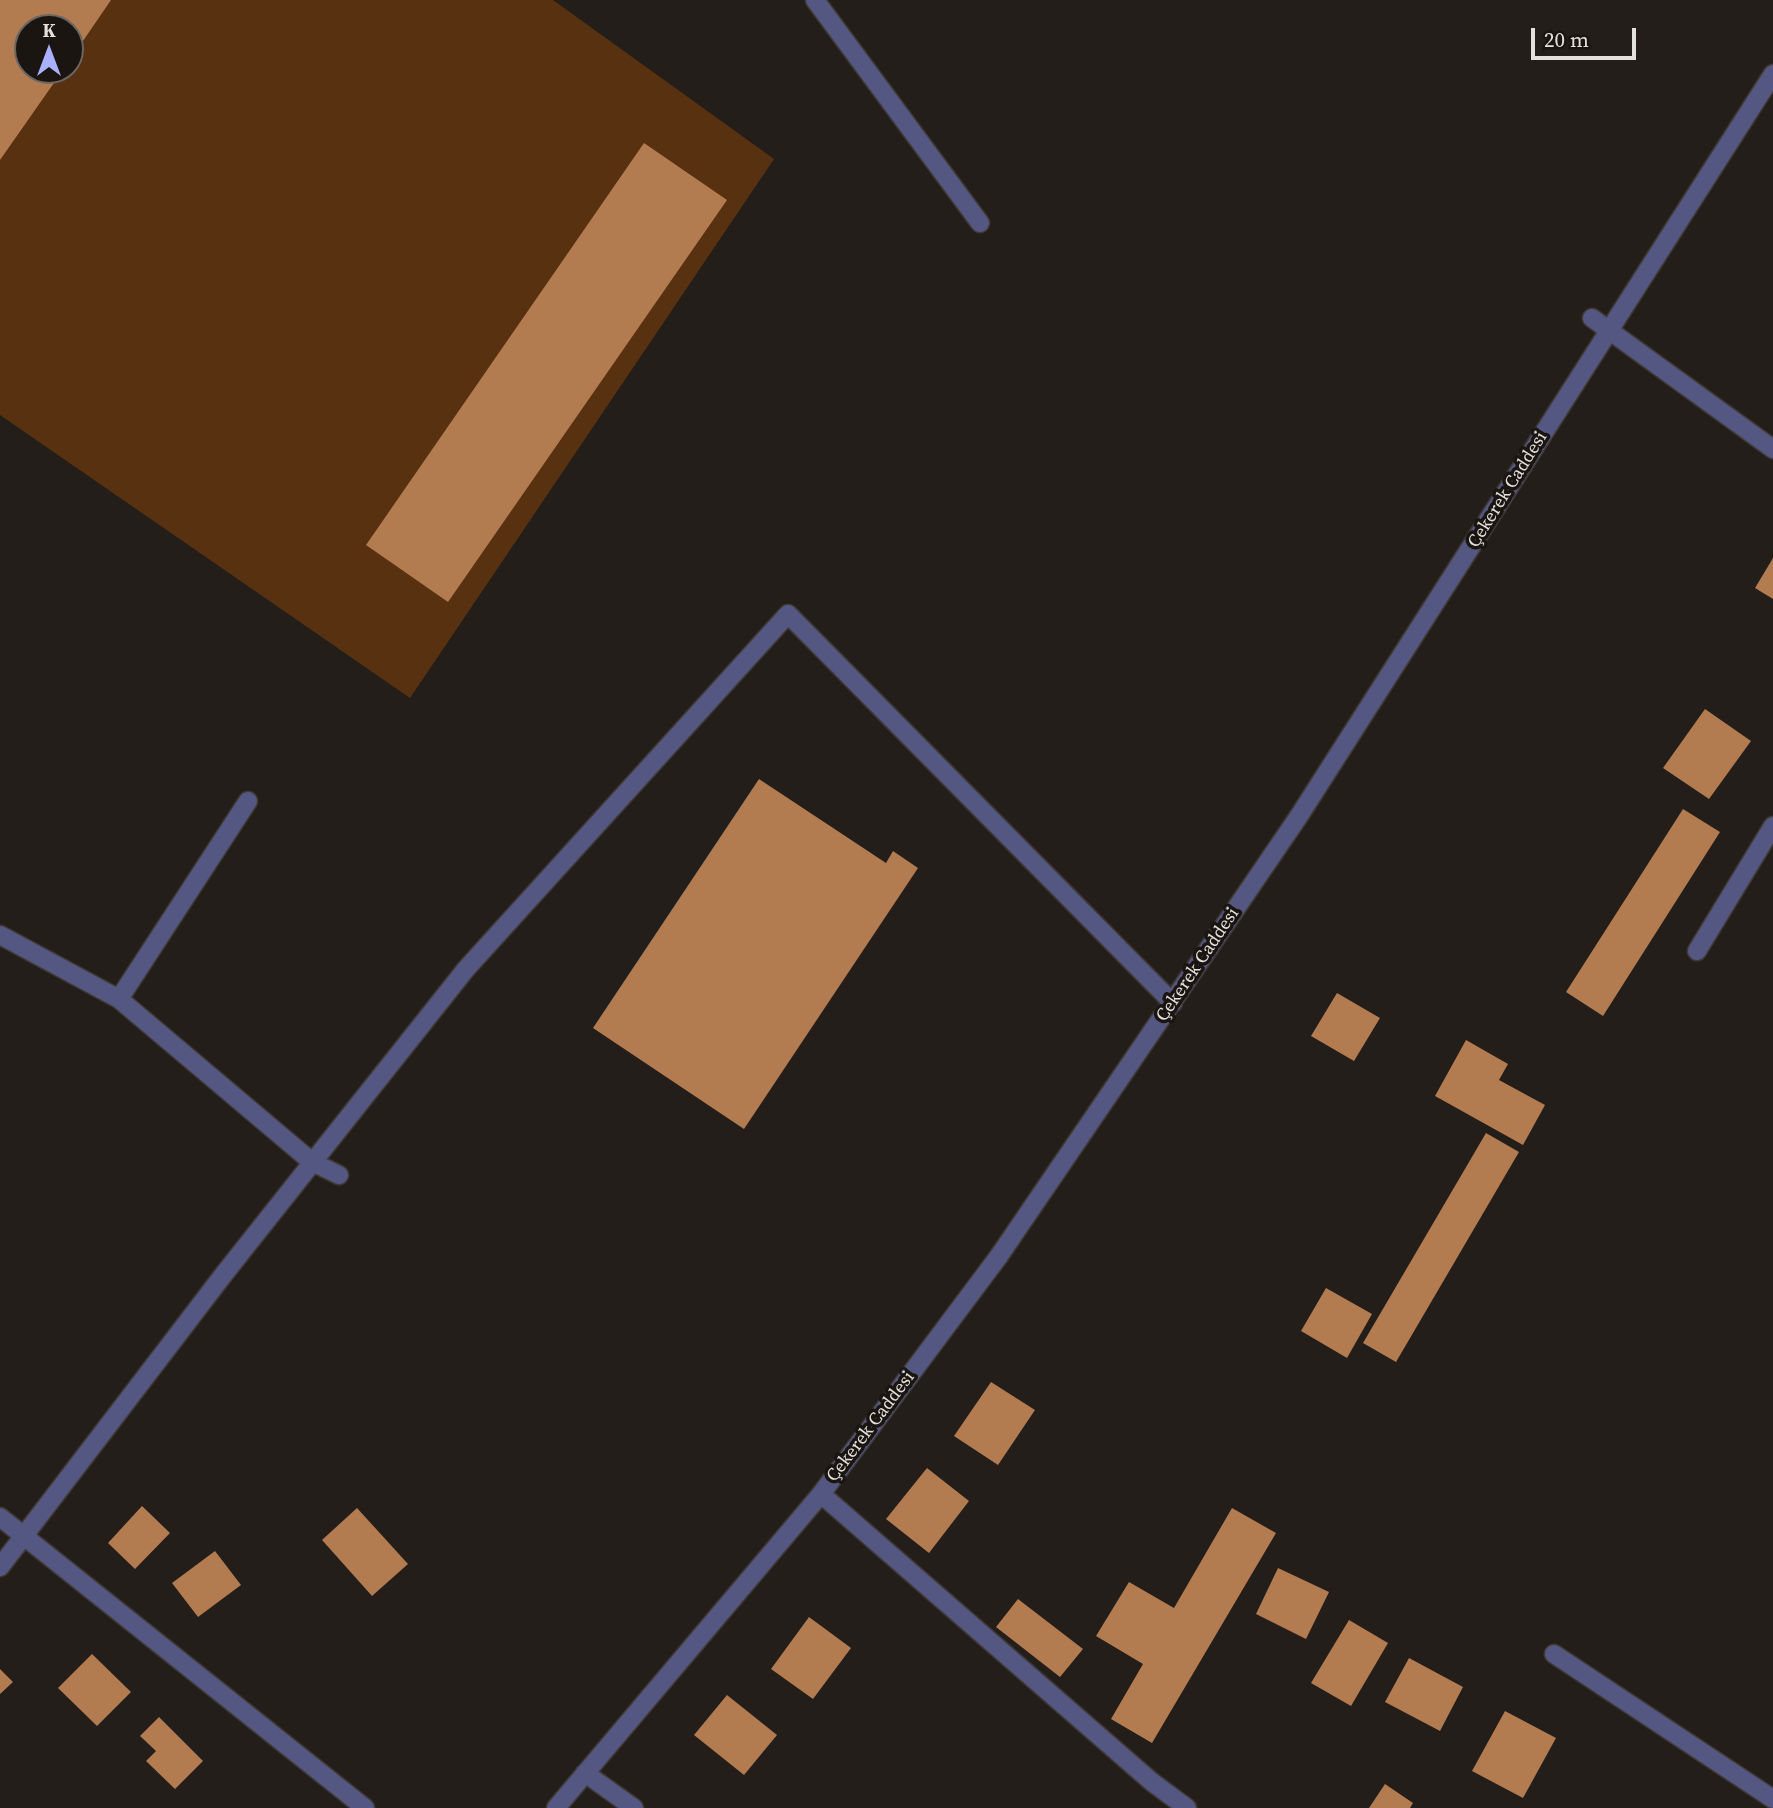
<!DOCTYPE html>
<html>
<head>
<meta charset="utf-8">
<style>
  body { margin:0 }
  #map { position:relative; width:1773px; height:1808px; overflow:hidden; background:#241e1a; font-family:"Source Serif 4",serif }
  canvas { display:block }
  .north { position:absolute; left:14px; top:14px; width:70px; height:70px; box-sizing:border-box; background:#1a1511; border:2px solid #6b6663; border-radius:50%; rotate:0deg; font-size:19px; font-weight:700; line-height:28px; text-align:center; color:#e4e0dd }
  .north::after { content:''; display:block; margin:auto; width:24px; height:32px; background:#a9b0fc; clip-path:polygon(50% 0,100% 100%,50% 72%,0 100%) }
  .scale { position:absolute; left:1531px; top:28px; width:105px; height:32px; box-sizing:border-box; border:4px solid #e4e0dd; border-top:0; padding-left:9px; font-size:21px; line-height:24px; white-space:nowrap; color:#e4e0dd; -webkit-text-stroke:5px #1a1511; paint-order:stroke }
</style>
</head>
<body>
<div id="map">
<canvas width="1773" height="1808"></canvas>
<div class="north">K</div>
<div class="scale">20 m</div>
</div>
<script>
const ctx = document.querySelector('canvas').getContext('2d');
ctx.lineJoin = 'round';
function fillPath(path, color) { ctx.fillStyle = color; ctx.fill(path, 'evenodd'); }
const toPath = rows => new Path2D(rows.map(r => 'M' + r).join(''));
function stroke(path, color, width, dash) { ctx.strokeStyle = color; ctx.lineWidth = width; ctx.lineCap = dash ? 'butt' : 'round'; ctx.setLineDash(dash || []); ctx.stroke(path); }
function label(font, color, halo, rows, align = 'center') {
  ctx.font = font + ' "Source Serif 4",serif'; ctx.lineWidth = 7; ctx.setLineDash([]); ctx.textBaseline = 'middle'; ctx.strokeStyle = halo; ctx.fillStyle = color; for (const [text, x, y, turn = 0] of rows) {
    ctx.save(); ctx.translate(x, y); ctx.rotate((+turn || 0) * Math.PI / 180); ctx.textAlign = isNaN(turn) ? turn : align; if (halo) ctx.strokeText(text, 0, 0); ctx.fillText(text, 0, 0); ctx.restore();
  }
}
fillPath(toPath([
  [0,0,553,0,774,159,410,698,0,415],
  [28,28,70,28,70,70,28,70]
]), '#573110');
fillPath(toPath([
  [0,0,111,0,70,60,70,28,28,28,28,70,63,70,0,160],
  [644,143,727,200,448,602,366,545],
  [1773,558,1773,599,1755,588],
  [1705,709,1751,741,1709,799,1663,768],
  [759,779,886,863,893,851,918,868,744,1129,593,1028],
  [1683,809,1720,832,1603,1016,1566,992],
  [1337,993,1380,1018,1354,1061,1311,1036],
  [1466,1040,1508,1064,1499,1080,1545,1105,1523,1145,1435,1096],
  [1486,1133,1519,1152,1396,1362,1363,1343],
  [1326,1288,1372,1314,1347,1358,1301,1331],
  [991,1382,1035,1410,998,1465,954,1436],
  [927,1468,969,1501,929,1553,886,1519],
  [142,1506,170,1533,135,1569,108,1543],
  [357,1508,408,1564,372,1596,322,1540],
  [1232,1508,1276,1533,1152,1743,1111,1719,1143,1664,1096,1636,1129,1582,1174,1608],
  [215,1551,241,1585,198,1617,172,1583],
  [1278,1568,1329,1592,1306,1639,1256,1614],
  [1018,1599,1083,1649,1060,1677,996,1627],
  [809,1617,851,1648,813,1699,771,1669],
  [1349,1620,1388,1643,1351,1706,1311,1683],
  [92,1654,131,1692,97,1726,58,1688],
  [1409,1658,1463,1687,1440,1731,1385,1702],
  [0,1669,13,1682,0,1694],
  [727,1695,777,1735,744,1775,694,1735],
  [1505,1711,1556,1738,1523,1798,1472,1771],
  [159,1717,203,1761,175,1789,146,1761,156,1751,140,1736],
  [1385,1784,1413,1803,1410,1808,1369,1808]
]), '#b37b50');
const minor = toPath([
  [815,0,980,223],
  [1592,318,1773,449],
  [0,935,119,999,312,1162,339,1175],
  [1697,951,1773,826],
  [119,999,248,801],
  [0,1517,365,1808],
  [0,1567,224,1274,466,969,788,614,1173,1003],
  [1554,1654,1773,1799],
  [585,1773,634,1808]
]);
const tertiary = toPath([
  [821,1494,1152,1782,1187,1808],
  [556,1808,821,1494,999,1256,1299,816,1773,74]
]);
stroke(minor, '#3f3935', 21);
stroke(tertiary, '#3f3935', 21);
stroke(minor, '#535781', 18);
stroke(tertiary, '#535781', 18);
label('18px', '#e4e0dd', '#1a1511', [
  ["Çekerek Caddesi",1508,490,-58],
  ["Çekerek Caddesi",1198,965,-56],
  ["Çekerek Caddesi",871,1427,-53]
]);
</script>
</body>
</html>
